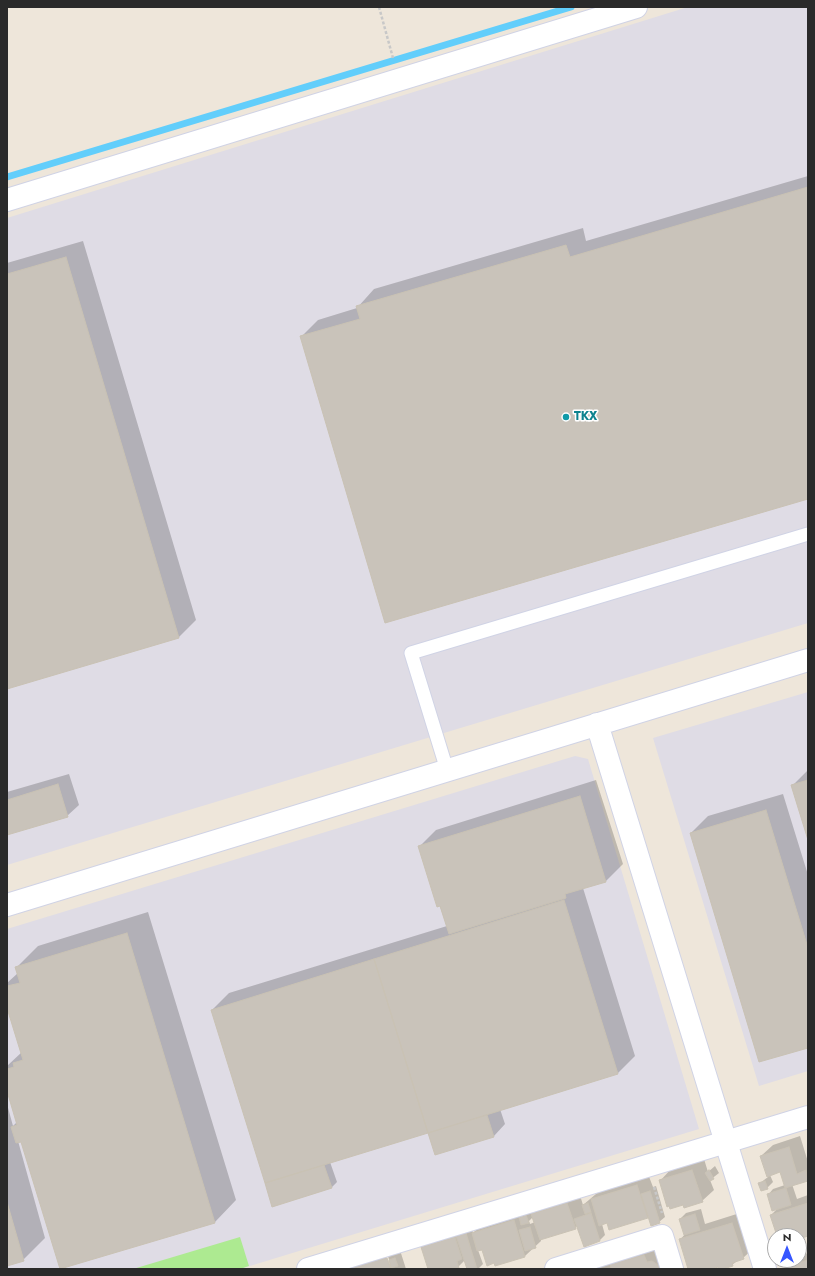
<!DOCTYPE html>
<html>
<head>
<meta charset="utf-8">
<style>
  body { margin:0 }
  #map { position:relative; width:815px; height:1276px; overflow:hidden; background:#eee6da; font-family:Jost,sans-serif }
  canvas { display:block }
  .frame { position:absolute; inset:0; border:8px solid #2a2a2a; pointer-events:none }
  .north { position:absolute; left:767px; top:1228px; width:40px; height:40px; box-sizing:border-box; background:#fff; border:1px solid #aaa; border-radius:50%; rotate:0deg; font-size:11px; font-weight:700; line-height:16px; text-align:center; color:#2a2a2a }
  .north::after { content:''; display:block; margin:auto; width:14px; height:18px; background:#3656ff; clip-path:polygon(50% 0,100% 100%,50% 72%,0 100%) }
</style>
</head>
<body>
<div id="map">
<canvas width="815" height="1276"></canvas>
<div class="frame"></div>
<div class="north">N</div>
</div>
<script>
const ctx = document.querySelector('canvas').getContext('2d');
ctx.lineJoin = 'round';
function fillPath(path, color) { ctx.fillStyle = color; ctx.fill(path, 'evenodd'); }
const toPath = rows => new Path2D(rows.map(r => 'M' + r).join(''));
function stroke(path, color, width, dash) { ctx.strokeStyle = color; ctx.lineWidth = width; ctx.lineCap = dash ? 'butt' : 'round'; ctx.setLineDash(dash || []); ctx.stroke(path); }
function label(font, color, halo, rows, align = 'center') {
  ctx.font = font + ' Jost,sans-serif'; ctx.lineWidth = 3; ctx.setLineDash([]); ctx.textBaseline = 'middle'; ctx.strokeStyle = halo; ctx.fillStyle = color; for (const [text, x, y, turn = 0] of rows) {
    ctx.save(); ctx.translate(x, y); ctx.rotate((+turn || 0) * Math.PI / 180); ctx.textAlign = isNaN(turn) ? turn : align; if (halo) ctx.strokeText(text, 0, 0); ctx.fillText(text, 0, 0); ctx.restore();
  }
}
fillPath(toPath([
  [688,7,808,7,808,623,7,865,7,218],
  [808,692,808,1071,759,1086,653,738],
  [575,756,588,759,699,1129,240,1269,7,1269,7,929]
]), '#dfdce5');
fillPath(toPath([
  [240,1237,249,1266,240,1269,133,1269]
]), '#adea91');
fillPath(toPath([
  [808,176,808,497,301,337,318,320,357,308,374,289,583,228,586,241],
  [83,241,196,620,179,637,7,688,7,263],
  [808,770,808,837,793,785],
  [69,774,79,805,67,816,7,834,7,792],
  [596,780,623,864,606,881,583,888,635,1056,618,1073,500,1109,505,1124,494,1136,436,1154,429,1133,432,1131,330,1162,337,1182,331,1188,273,1206,212,1010,229,993,447,926,419,847,436,830],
  [783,794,808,875,808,1047,691,833,708,816],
  [148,912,236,1200,215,1222,22,1140,18,1141,45,1238,23,1260,7,1265,7,1104,13,1126,17,1122,7,1088,7,1066,22,1052,7,1004,7,983,18,973,16,968,38,946],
  [800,1136,808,1162,808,1179,792,1184,797,1199,808,1195,808,1235,799,1238,799,1236,778,1236,771,1215,778,1208,768,1195,773,1189,785,1185,781,1171,770,1175,773,1182,767,1188,760,1183,768,1177,761,1156,773,1145],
  [704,1159,708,1172,715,1166,719,1173,710,1180,714,1190,702,1201,660,1181,671,1169],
  [648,1174,653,1187,656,1186,665,1217,659,1222,649,1216,647,1217,608,1222,602,1224,605,1235,600,1240,584,1246,578,1226,541,1239,541,1241,525,1256,482,1248,478,1250,483,1264,478,1269,468,1269,465,1260,458,1267,452,1269,429,1269,422,1248,434,1236,472,1228,473,1233,484,1222,532,1210,533,1214,544,1203,579,1192,583,1205,603,1188],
  [533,1217,535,1222,530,1224,529,1221],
  [701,1209,705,1224,743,1212,755,1247,743,1258,737,1261,732,1265,720,1269,718,1266,709,1269,689,1269,680,1240,685,1234,680,1219,686,1213],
  [655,1244,668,1269,579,1269],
  [399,1247,406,1269,392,1269,387,1253,385,1253,390,1269,342,1269],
  [808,1253,808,1269,787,1269,794,1260,799,1260,799,1256]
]), '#0003');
stroke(toPath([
  [7,177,571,7]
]), '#62cefb', 7);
const building = toPath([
  [808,187,808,499,385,623,300,336,360,319,356,306,566,245,570,257,808,187],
  [66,257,179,638,7,689,7,274,66,257],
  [808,780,808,840,791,785,808,780],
  [58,784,68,817,7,835,7,800,58,784],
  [580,796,606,882,565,894,566,898,449,934,440,906,437,907,418,846,580,796],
  [766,810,808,948,808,1048,759,1062,690,833,766,810],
  [564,900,618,1074,428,1133,374,959,564,900],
  [127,933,215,1223,60,1269,21,1142,16,1143,11,1127,17,1125,7,1091,7,1069,14,1067,13,1063,23,1060,7,1008,7,986,20,983,15,967,127,933],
  [374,959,428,1133,265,1183,211,1010,374,959],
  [487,1115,494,1137,435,1155,428,1133,487,1115],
  [789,1147,797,1174,806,1170,808,1181,785,1188,780,1172,767,1177,760,1156,789,1147],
  [324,1165,332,1188,272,1207,265,1183,324,1165],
  [692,1170,703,1202,684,1208,683,1205,670,1209,669,1206,667,1207,659,1180,692,1170],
  [709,1170,714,1179,710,1181,705,1173,709,1170],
  [765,1181,768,1189,761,1191,758,1183,765,1181],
  [637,1185,648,1218,609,1230,607,1223,599,1226,591,1199,637,1185],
  [786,1188,791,1205,772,1211,767,1194,786,1188],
  [650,1191,660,1223,651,1226,641,1194,650,1191],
  [7,1202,24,1261,7,1266,7,1202],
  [567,1203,576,1229,540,1240,531,1214,567,1203],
  [588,1203,591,1212,585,1214,582,1205,588,1203],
  [808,1203,808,1236,799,1239,799,1236,777,1236,770,1215,808,1203],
  [591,1213,600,1241,584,1247,574,1219,591,1213],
  [695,1214,700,1230,684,1235,679,1219,695,1214],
  [526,1215,529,1223,521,1225,519,1217,526,1215],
  [514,1220,525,1257,495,1266,494,1263,487,1266,482,1250,477,1251,472,1233,514,1220],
  [732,1223,744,1259,732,1263,733,1266,723,1269,718,1269,718,1267,712,1269,688,1269,679,1239,732,1223],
  [530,1227,536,1248,525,1251,519,1230,530,1227],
  [466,1233,477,1269,467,1269,456,1236,466,1233],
  [455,1237,462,1259,457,1261,459,1268,428,1269,421,1247,455,1237],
  [644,1255,647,1262,652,1261,658,1265,659,1269,611,1269,610,1264,644,1255],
  [379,1258,380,1260,387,1258,391,1269,346,1269,379,1258],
  [395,1258,398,1266,391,1268,389,1260,395,1258],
  [808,1260,808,1269,786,1269,785,1267,808,1260]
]);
fillPath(building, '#c9c3ba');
stroke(building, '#c9c2b4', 1);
const service = toPath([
  [447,770,411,653,808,534]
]);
const minor = toPath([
  [7,200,636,7],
  [308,1269,808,1117],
  [556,1269,662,1236,672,1269]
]);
const tertiary = toPath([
  [597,724,765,1269],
  [7,905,808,660]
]);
stroke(service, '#d0d3e5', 15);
stroke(minor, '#d0d3e5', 24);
stroke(tertiary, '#d0d3e5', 24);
stroke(toPath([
  [379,7,393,58],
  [654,1187,662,1213]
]), '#c8c8c8', 2.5, [3, 2]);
stroke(service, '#fff', 13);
stroke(minor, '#fff', 22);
stroke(tertiary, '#fff', 22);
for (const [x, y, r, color] of [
  [566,417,4,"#0f9aa8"]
]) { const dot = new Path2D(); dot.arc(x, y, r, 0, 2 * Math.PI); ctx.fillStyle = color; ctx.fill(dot); stroke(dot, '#fff', 1.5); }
label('bold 12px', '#0d838f', '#fff', [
  ["TKX",574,417]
], 'left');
</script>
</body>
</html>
